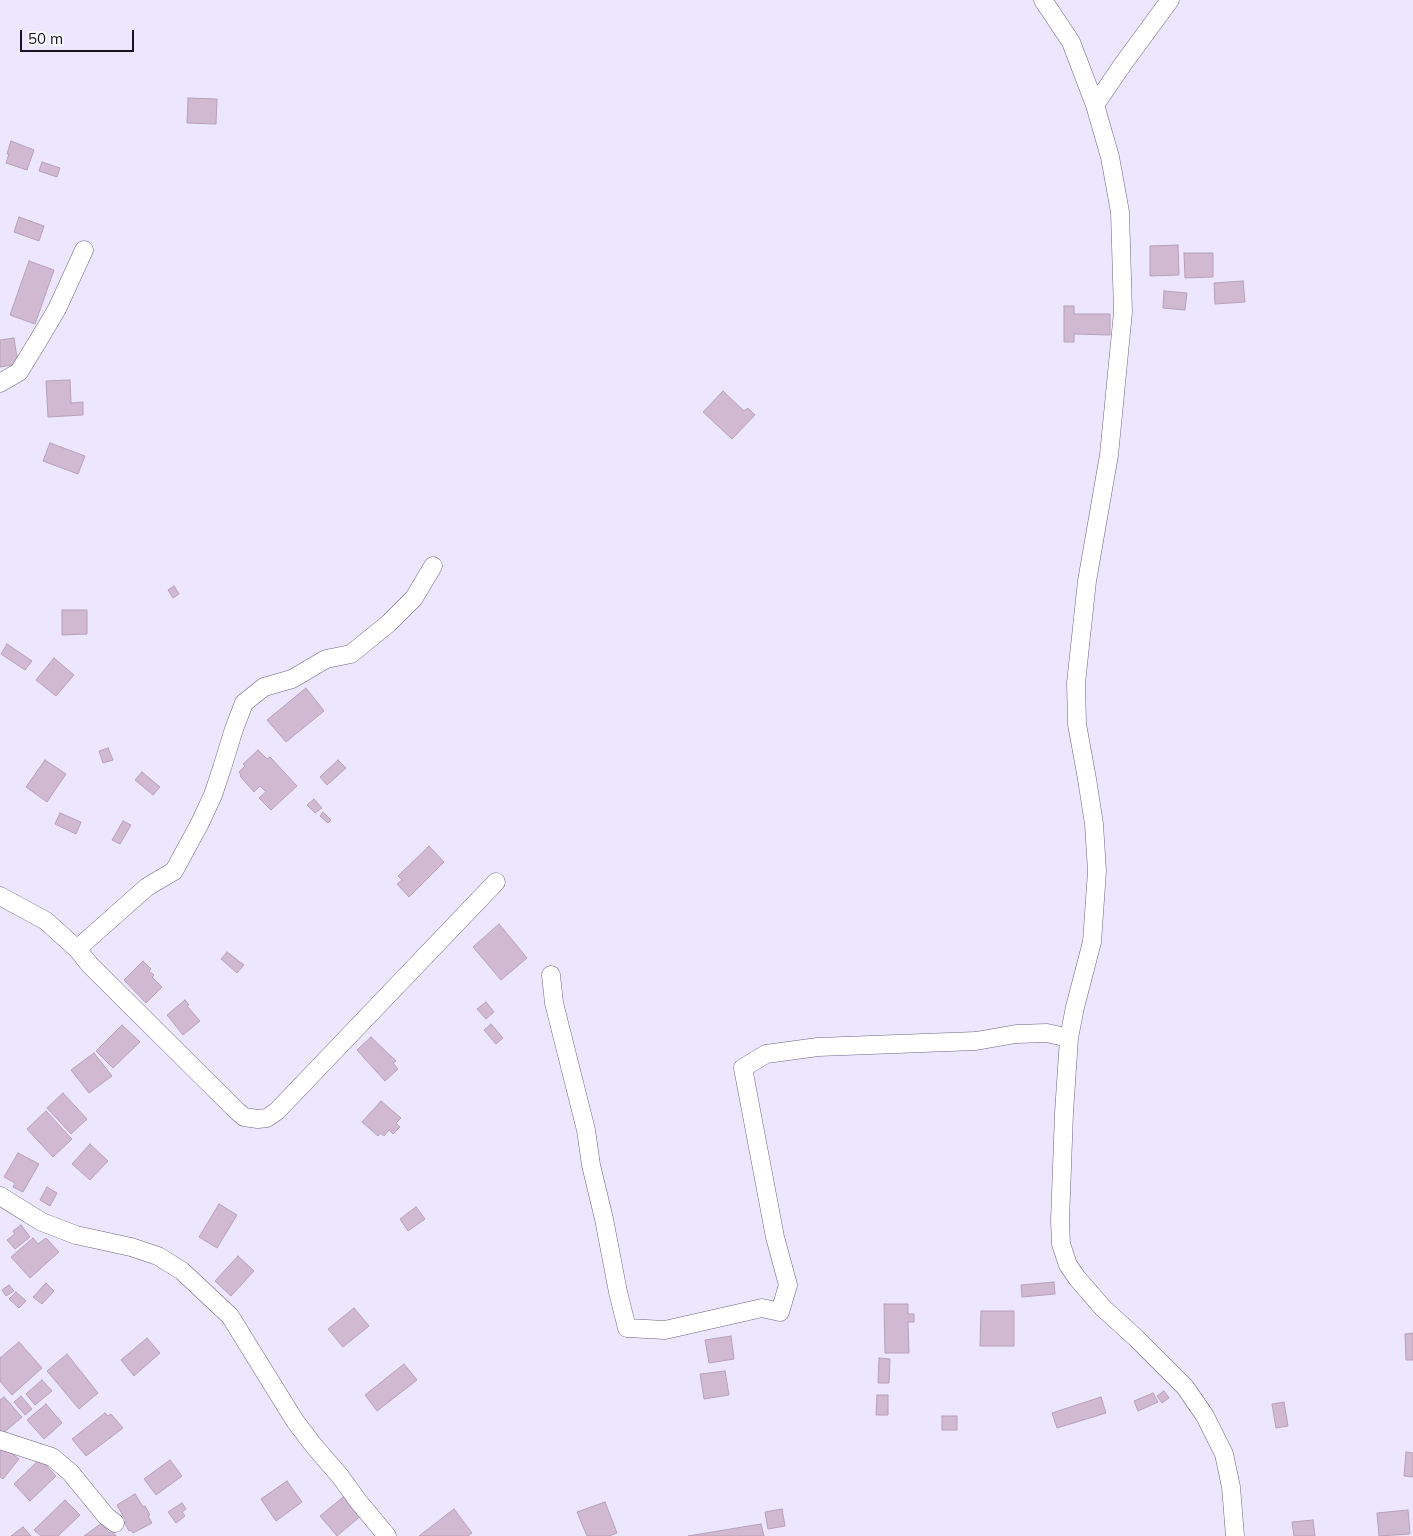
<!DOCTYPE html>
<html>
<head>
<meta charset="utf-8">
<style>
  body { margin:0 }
  #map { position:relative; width:1413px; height:1536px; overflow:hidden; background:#ece6ff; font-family:Mulish,sans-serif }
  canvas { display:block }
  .scale { position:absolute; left:20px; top:30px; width:114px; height:22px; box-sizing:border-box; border:2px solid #16141e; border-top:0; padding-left:6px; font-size:15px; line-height:18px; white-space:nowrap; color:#16141e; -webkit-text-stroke:4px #f8f7fd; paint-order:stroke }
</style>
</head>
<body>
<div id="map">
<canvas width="1413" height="1536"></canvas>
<div class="scale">50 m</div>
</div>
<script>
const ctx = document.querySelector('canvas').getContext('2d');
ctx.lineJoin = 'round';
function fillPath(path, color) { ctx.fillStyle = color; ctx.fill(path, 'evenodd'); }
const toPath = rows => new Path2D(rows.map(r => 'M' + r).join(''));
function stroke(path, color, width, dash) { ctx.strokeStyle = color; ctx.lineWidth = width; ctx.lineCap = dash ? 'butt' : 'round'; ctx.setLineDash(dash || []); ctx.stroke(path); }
const building = toPath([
  [188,98,217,99,216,124,187,123,188,98],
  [11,141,34,150,27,170,6,163,9,154,7,154,11,141],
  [42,162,60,168,57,177,39,171,42,162],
  [19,217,44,226,39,241,14,232,19,217],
  [1178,245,1179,275,1150,276,1150,246,1178,245],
  [1184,253,1213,253,1213,277,1185,278,1184,253],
  [29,261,54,270,35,324,10,315,29,261],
  [1243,281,1245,302,1215,304,1214,283,1243,281],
  [1164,291,1187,293,1185,310,1163,308,1164,291],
  [1064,306,1074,306,1074,314,1110,314,1110,335,1074,334,1074,342,1064,342,1064,306],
  [14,338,18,364,0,367,0,340,14,338],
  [70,380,71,403,83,402,83,415,48,417,46,381,70,380],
  [723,391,744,411,748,408,755,415,732,439,703,412,723,391],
  [50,443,85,456,78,474,43,461,50,443],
  [174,586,179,594,173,598,168,590,174,586],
  [62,610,87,610,87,634,62,635,62,610],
  [7,644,32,661,25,670,1,654,7,644],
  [54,658,74,675,56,696,36,680,54,658],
  [306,688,324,711,286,742,267,720,306,688],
  [108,748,113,760,103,763,99,751,108,748],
  [258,750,267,759,270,757,297,786,271,810,259,798,266,792,260,786,254,792,240,776,241,775,239,772,245,766,243,764,258,750],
  [45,760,66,774,47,802,26,787,45,760],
  [338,760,346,768,327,785,320,777,338,760],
  [142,772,160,787,153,795,135,780,142,772],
  [314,799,322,808,315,813,307,805,314,799],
  [323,812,331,820,328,823,320,816,323,812],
  [60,813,81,822,76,834,55,824,60,813],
  [123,821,131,825,120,844,112,840,123,821],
  [429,846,444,862,409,897,397,884,402,880,398,876,429,846],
  [499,924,527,958,501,980,473,947,499,924],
  [227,952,244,965,237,973,221,959,227,952],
  [143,961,151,969,149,971,154,975,152,977,162,987,146,1003,124,980,143,961],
  [185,1000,189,1005,187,1006,200,1021,183,1035,167,1015,185,1000],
  [486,1002,494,1012,486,1019,477,1009,486,1002],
  [491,1024,503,1038,496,1044,484,1030,491,1024],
  [122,1025,140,1042,113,1068,96,1051,122,1025],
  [371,1037,396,1061,393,1063,398,1069,385,1081,357,1050,371,1037],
  [94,1053,112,1076,89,1093,71,1070,94,1053],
  [63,1093,87,1119,71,1134,47,1108,63,1093],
  [381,1101,401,1118,396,1123,400,1127,393,1134,389,1130,384,1136,380,1133,378,1136,362,1122,381,1101],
  [46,1111,72,1139,53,1157,27,1129,46,1111],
  [90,1144,108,1161,90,1180,72,1164,90,1144],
  [18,1153,39,1164,23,1192,13,1187,15,1183,4,1177,18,1153],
  [47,1187,57,1193,50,1206,40,1200,47,1187],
  [219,1204,237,1215,217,1248,199,1237,219,1204],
  [416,1207,425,1219,408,1231,400,1219,416,1207],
  [21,1225,30,1237,15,1249,7,1240,15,1234,13,1231,21,1225],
  [33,1238,38,1244,46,1238,59,1252,30,1278,11,1257,33,1238],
  [238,1256,254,1271,231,1296,215,1281,238,1256],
  [1054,1282,1055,1294,1022,1297,1021,1285,1054,1282],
  [46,1283,54,1291,42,1304,33,1297,46,1283],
  [9,1285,14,1291,6,1296,2,1290,9,1285],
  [16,1292,26,1301,19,1308,9,1299,16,1292],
  [884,1304,908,1304,908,1314,914,1314,914,1322,908,1322,909,1353,885,1353,884,1304],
  [354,1308,369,1326,343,1347,328,1329,354,1308],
  [981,1311,1014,1311,1014,1346,980,1346,981,1311],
  [1413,1333,1413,1360,1406,1360,1405,1334,1413,1333],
  [731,1336,734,1359,709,1363,705,1340,731,1336],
  [147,1338,160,1353,134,1376,121,1360,147,1338],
  [19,1342,42,1368,12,1395,0,1381,0,1358,19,1342],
  [67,1354,98,1393,79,1409,47,1371,67,1354],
  [879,1358,890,1359,889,1383,878,1383,879,1358],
  [404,1364,417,1380,377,1411,365,1395,404,1364],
  [725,1371,729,1395,704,1399,700,1374,725,1371],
  [42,1380,52,1391,35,1405,26,1394,42,1380],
  [1164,1391,1169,1398,1162,1403,1157,1396,1164,1391],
  [1153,1393,1158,1402,1138,1411,1134,1401,1153,1393],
  [877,1395,888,1395,888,1415,876,1415,877,1395],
  [21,1396,32,1409,25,1415,14,1402,21,1396],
  [4,1397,22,1417,0,1436,0,1400,4,1397],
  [1101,1397,1106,1413,1057,1428,1052,1413,1101,1397],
  [1284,1402,1288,1426,1276,1428,1272,1404,1284,1402],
  [46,1404,62,1423,44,1439,27,1420,46,1404],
  [105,1413,108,1416,111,1414,123,1428,86,1456,72,1439,105,1413],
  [942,1416,957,1416,957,1430,942,1430,942,1416],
  [0,1444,19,1459,3,1479,0,1477,0,1444],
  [1406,1452,1413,1453,1413,1477,1404,1476,1406,1452],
  [40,1459,56,1476,30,1501,14,1484,40,1459],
  [170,1460,182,1476,156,1495,144,1479,170,1460],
  [287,1481,302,1502,276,1521,261,1499,287,1481],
  [135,1494,143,1507,145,1506,150,1515,148,1516,152,1523,133,1533,131,1530,129,1531,124,1522,126,1521,117,1505,135,1494],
  [347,1494,363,1514,337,1536,320,1516,347,1494],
  [65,1500,80,1515,58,1536,41,1536,34,1530,65,1500],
  [605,1502,617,1533,609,1536,587,1536,577,1512,605,1502],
  [182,1503,186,1509,182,1512,185,1516,176,1523,168,1512,182,1503],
  [454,1509,472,1533,468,1536,419,1536,454,1509],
  [782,1509,785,1526,768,1529,765,1512,782,1509],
  [1408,1510,1410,1534,1379,1536,1377,1513,1408,1510],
  [1313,1520,1315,1536,1294,1536,1292,1522,1313,1520],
  [102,1523,109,1533,112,1531,116,1536,84,1536,102,1523],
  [761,1524,764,1536,688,1536,761,1524],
  [23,1527,31,1536,11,1536,23,1527]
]);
fillPath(building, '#d1bad1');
stroke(building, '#b7a0b8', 1);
const street = toPath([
  [1043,0,1071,42,1095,105,1110,157,1120,212,1123,312,1109,455,1087,581,1076,683,1077,724,1087,779,1094,824,1097,871,1092,942,1075,1007,1069,1038,1064,1113,1060,1221,1061,1244,1068,1265,1077,1278,1103,1308,1136,1338,1185,1387,1205,1416,1224,1454,1231,1487,1235,1536],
  [1095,105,1123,64,1170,0],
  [0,383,19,372,38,341,57,309,84,250],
  [0,896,46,921,77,949,90,965,237,1111,244,1117,258,1119,267,1118,277,1111,496,882],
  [77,949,147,887,174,871,200,823,213,795,222,768,234,729,244,703,264,687,292,679,326,659,351,654,389,623,414,598,433,566],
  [551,975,554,1003,586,1130,591,1165,604,1219,618,1292,627,1328,665,1330,762,1308,780,1312,788,1285,775,1237,743,1068,766,1054,818,1047,976,1041,1016,1034,1047,1033,1069,1038],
  [0,1196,42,1222,76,1235,131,1247,158,1256,182,1271,230,1316,295,1421,314,1446,340,1476,358,1501,387,1536],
  [0,1440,52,1457,70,1472,106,1516,115,1523]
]);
stroke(street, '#6b657f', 19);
stroke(street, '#fff', 18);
</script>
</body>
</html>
